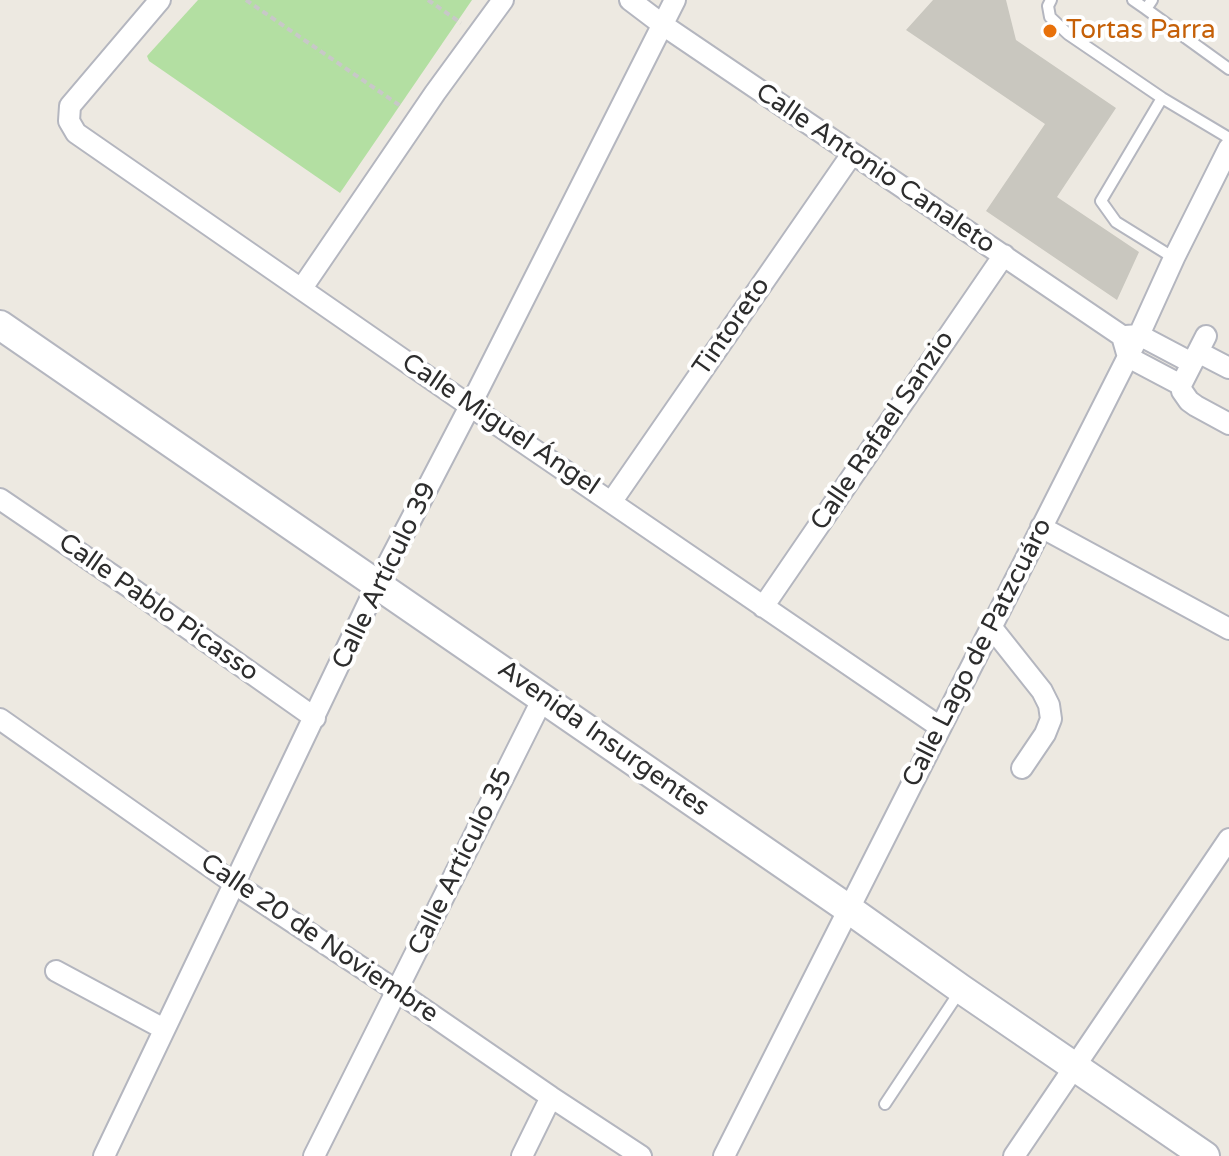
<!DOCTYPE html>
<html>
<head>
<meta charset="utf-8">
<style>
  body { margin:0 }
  canvas { display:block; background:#ede9e1 }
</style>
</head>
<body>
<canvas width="1229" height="1156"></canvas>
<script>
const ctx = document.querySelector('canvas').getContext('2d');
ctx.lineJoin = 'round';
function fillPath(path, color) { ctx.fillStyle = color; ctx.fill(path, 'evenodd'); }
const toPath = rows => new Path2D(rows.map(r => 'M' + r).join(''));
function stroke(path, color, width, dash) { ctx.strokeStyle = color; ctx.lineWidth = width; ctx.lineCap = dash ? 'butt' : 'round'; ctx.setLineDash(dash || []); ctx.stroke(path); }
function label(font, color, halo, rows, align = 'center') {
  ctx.font = font + ' "Varela Round",sans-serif'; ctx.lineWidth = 8; ctx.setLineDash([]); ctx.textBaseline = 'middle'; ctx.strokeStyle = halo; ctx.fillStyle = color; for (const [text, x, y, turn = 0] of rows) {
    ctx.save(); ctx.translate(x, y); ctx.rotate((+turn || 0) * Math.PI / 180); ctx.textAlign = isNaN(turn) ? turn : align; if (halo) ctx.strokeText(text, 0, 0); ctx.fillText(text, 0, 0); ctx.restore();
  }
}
fillPath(toPath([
  [198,0,472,0,340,193,149,61,147,56]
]), '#b3dfa2');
fillPath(toPath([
  [933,0,1006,0,1016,40,1116,108,1057,197,1139,252,1117,300,986,211,1045,124,906,30]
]), '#c9c7bf');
const lane = toPath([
  [1051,0,1048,6,1050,17,1068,34,1162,98,1229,138],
  [1133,0,1146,9],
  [1152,0,1146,9,1229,69],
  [1162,98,1101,201,1116,222,1174,258],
  [885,1104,960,991]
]);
const street = toPath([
  [160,0,70,106,69,121,76,133,470,406,940,727],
  [630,0,663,25,1122,336,1128,357,1181,385],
  [302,288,435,93,503,0],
  [1126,336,1139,335,1192,363],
  [1206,336,1181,385,1182,391,1189,401,1196,406,1229,424],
  [1198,352,1229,368],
  [0,499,128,586,315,718],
  [612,501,852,154],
  [1041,527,1229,629],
  [763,607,1004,255],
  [992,628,1042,691,1049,705,1051,719,1045,734,1022,768],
  [0,719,235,884,397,991,551,1097,641,1156],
  [56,971,164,1029],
  [104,1156,377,585,470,406,675,0],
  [314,1156,543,698],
  [522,1156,551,1097],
  [724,1156,1139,335,1174,258,1229,148],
  [1014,1156,1229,839]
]);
const secondary = toPath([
  [0,325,850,910,961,989,1205,1156]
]);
stroke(lane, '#b4b6bf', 14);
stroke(street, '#b4b6bf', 24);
stroke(secondary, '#b4b6bf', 32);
stroke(toPath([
  [246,0,402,107],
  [428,0,461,23]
]), '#c8c8c8', 4, [6, 4]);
stroke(lane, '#fff', 10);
stroke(street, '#fff', 20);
stroke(secondary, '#fff', 28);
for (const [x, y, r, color] of [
  [1050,31,8,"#e8710a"]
]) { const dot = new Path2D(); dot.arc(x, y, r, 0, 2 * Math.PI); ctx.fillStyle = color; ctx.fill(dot); stroke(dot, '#fff', 3); }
label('26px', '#c56008', '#fff', [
  ["Tortas Parra",1066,31]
], 'left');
label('26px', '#2d2d2d', '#fff', [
  ["Calle Antonio Canaleto",875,169,34],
  ["Tintoreto",732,327,-55],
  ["Calle Miguel Ángel",500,425,34],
  ["Calle Rafael Sanzio",883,431,-56],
  ["Calle Artículo 39",385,576,-64],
  ["Calle Pablo Picasso",158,608,35],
  ["Calle Lago de Patzcuáro",978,653,-63],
  ["Avenida Insurgentes",603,739,35],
  ["Calle Artículo 35",461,862,-64],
  ["Calle 20 de Noviembre",319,939,34]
]);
</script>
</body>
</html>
